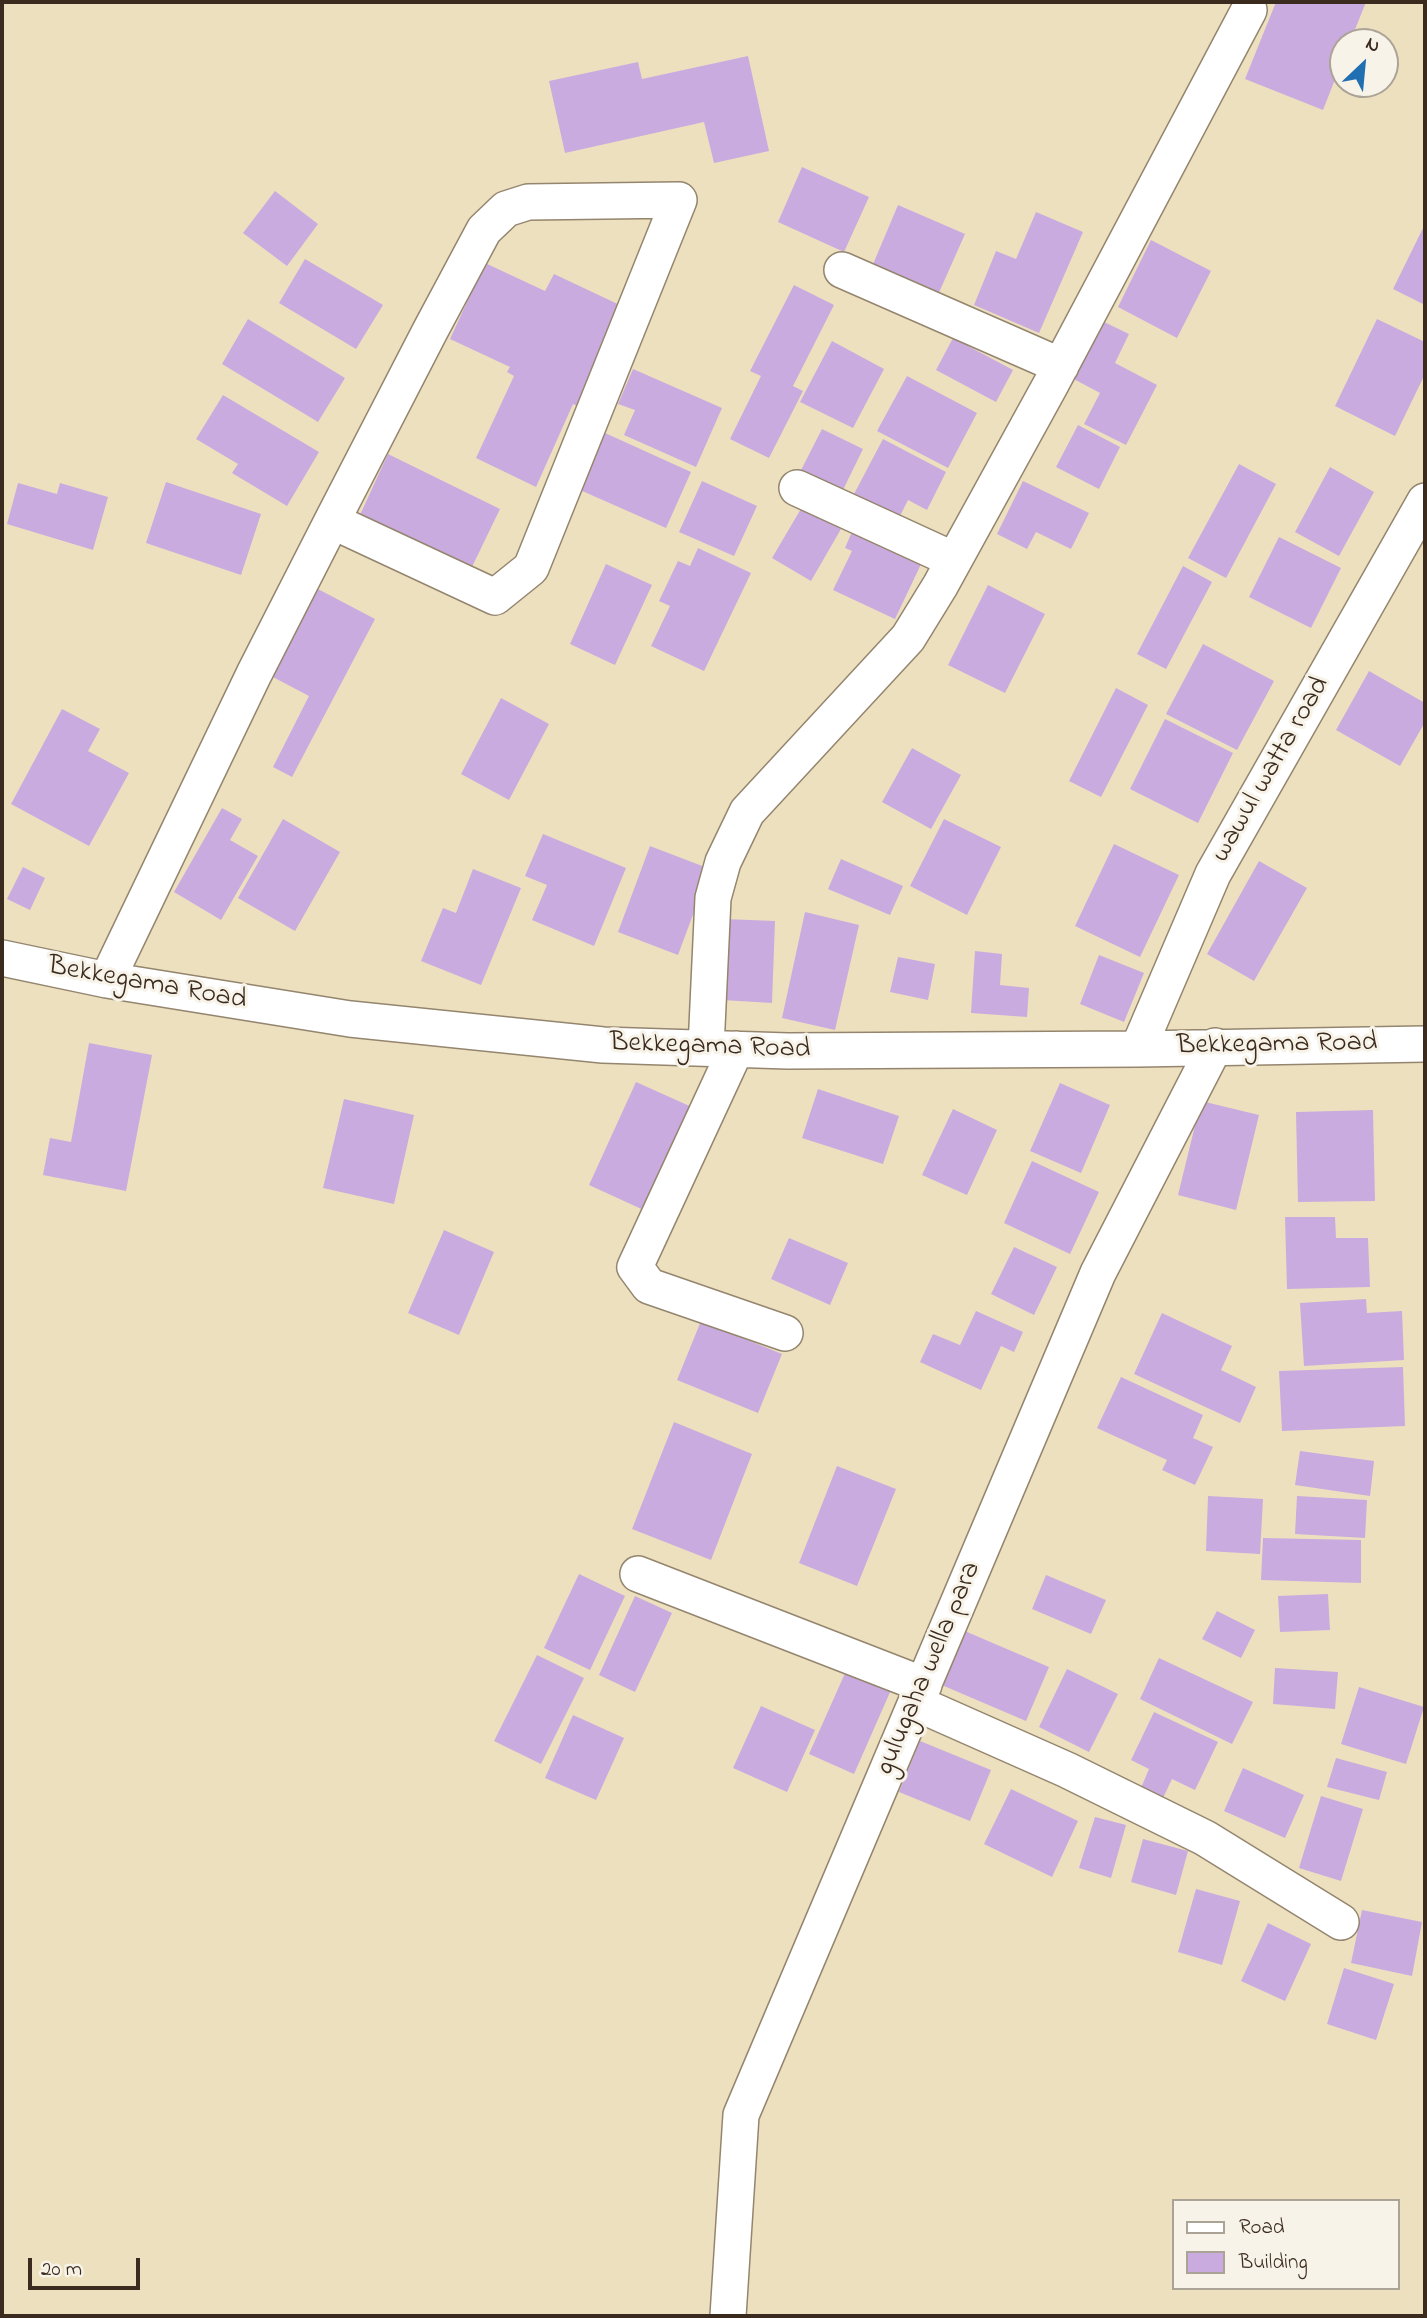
<!DOCTYPE html>
<html>
<head>
<meta charset="utf-8">
<style>
  body { margin:0 }
  #map { position:relative; width:1427px; height:2318px; overflow:hidden; background:#ede0bf; font-family:"Indie Flower",sans-serif }
  canvas { display:block }
  .frame { position:absolute; inset:0; border:4px solid #3b2a1e; pointer-events:none }
  .legend { position:absolute; left:1172px; top:2199px; width:228px; height:91px; box-sizing:border-box; background:#f7f3e8; border:2px solid #aca397; margin:0; padding:9px 12px; list-style:none; font-size:21px; color:#3b2a1e }
  .legend li { display:flex; align-items:center; gap:14px; height:35px }
  .legend b { width:35px; border:2px solid #aca397 }
  .north { position:absolute; left:1329px; top:28px; width:70px; height:70px; box-sizing:border-box; background:#f7f3e8; border:2px solid #aca397; border-radius:50%; rotate:26deg; font-size:19px; font-weight:700; line-height:28px; text-align:center; color:#3b2a1e }
  .north::after { content:''; display:block; margin:auto; width:24px; height:32px; background:#1f6fb2; clip-path:polygon(50% 0,100% 100%,50% 72%,0 100%) }
  .scale { position:absolute; left:28px; top:2258px; width:112px; height:32px; box-sizing:border-box; border:4px solid #3b2a1e; border-top:0; padding-left:9px; font-size:21px; line-height:24px; white-space:nowrap; color:#3b2a1e; -webkit-text-stroke:5px #f7f3e8; paint-order:stroke }
</style>
</head>
<body>
<div id="map">
<canvas width="1427" height="2318"></canvas>
<div class="frame"></div>
<ul class="legend">
<li><b style="height:9px;background:#fff"></b>Road</li>
<li><b style="height:19px;background:#caabdf"></b>Building</li>
</ul>
<div class="north">N</div>
<div class="scale">20 m</div>
</div>
<script>
const ctx = document.querySelector('canvas').getContext('2d');
ctx.lineJoin = 'round';
function fillPath(path, color) { ctx.fillStyle = color; ctx.fill(path, 'evenodd'); }
const toPath = rows => new Path2D(rows.map(r => 'M' + r).join(''));
function stroke(path, color, width, dash) { ctx.strokeStyle = color; ctx.lineWidth = width; ctx.lineCap = dash ? 'butt' : 'round'; ctx.setLineDash(dash || []); ctx.stroke(path); }
function label(font, color, halo, rows, align = 'center') {
  ctx.font = font + ' "Indie Flower",sans-serif'; ctx.lineWidth = 6; ctx.setLineDash([]); ctx.textBaseline = 'middle'; ctx.strokeStyle = halo; ctx.fillStyle = color; for (const [text, x, y, turn = 0] of rows) {
    ctx.save(); ctx.translate(x, y); ctx.rotate((+turn || 0) * Math.PI / 180); ctx.textAlign = isNaN(turn) ? turn : align; if (halo) ctx.strokeText(text, 0, 0); ctx.fillText(text, 0, 0); ctx.restore();
  }
}
fillPath(toPath([
  [1276,2,1366,2,1350,42,1343,42,1343,59,1323,110,1245,79],
  [748,56,769,151,714,163,704,122,565,153,549,81,638,62,642,79],
  [802,167,869,197,844,252,778,222],
  [275,191,318,224,287,266,243,233],
  [898,205,965,234,937,297,871,269],
  [1036,212,1083,232,1039,333,974,305,996,251,1016,259],
  [1425,224,1425,305,1393,289],
  [1151,240,1211,271,1177,338,1118,307],
  [305,259,383,305,356,349,279,303],
  [485,263,545,291,554,274,624,307,577,406,573,404,536,487,476,458,514,376,507,372,510,367,450,339],
  [794,285,834,305,793,386,803,391,769,458,730,439,761,376,750,371],
  [248,319,345,378,318,422,222,364],
  [1377,319,1425,342,1425,374,1395,436,1335,406],
  [1100,320,1129,334,1115,363,1157,385,1126,445,1084,424,1100,393,1070,377],
  [953,338,1013,370,996,402,936,370],
  [832,341,884,369,853,428,800,402],
  [633,369,722,408,696,467,624,435,635,410,618,404],
  [907,376,977,413,948,468,877,431],
  [223,395,319,452,287,506,232,473,238,464,196,439],
  [1078,425,1120,447,1099,489,1056,467],
  [822,429,863,449,841,494,799,474],
  [605,433,691,472,666,528,580,490],
  [883,439,946,472,927,510,908,500,899,518,854,494],
  [388,454,500,509,470,571,359,517],
  [1239,464,1276,484,1226,578,1188,558],
  [1330,467,1374,492,1339,556,1295,532],
  [702,481,757,506,734,556,679,532],
  [1023,481,1089,513,1071,549,1036,532,1027,549,997,534],
  [166,482,261,514,241,575,146,543],
  [18,483,57,494,60,483,108,497,93,550,7,524],
  [802,507,841,529,811,581,772,558],
  [854,527,923,560,895,619,833,590,852,551,845,548],
  [1279,537,1341,568,1311,628,1249,597],
  [698,548,751,573,704,671,651,646,670,606,659,601,678,561,690,566],
  [606,564,652,585,615,665,570,644],
  [1183,566,1212,582,1166,669,1137,654],
  [988,585,1045,614,1005,693,948,665],
  [316,588,375,619,292,777,273,767,309,696,271,676],
  [1203,644,1274,681,1237,750,1166,714],
  [1369,671,1425,703,1425,722,1400,766,1336,730],
  [1116,688,1148,705,1101,797,1069,781],
  [501,698,549,724,509,800,461,774],
  [62,709,100,729,88,751,129,773,89,846,11,804],
  [1165,719,1233,753,1198,823,1130,789],
  [912,748,961,775,931,829,882,802],
  [222,808,242,819,230,840,258,856,221,920,174,892],
  [283,819,340,852,295,931,238,898],
  [944,819,1001,847,967,915,910,886],
  [543,834,626,868,594,946,532,920,547,885,525,876],
  [1114,844,1179,875,1140,957,1075,926],
  [650,846,710,869,678,955,618,932],
  [841,859,903,886,890,915,828,889],
  [1259,861,1307,888,1254,981,1207,954],
  [23,867,45,878,30,910,7,899],
  [473,869,521,888,481,985,421,961,443,908,456,913],
  [805,912,859,925,835,1030,782,1018],
  [724,919,775,921,772,1003,722,1000],
  [975,951,1002,954,1000,985,1029,988,1027,1017,971,1013],
  [1099,955,1144,973,1124,1022,1080,1004],
  [898,957,935,964,928,1000,890,992],
  [89,1043,152,1055,126,1191,43,1175,50,1138,71,1142],
  [636,1082,694,1108,648,1212,589,1185],
  [1060,1083,1110,1105,1081,1173,1030,1151],
  [818,1089,899,1116,883,1164,802,1138],
  [344,1099,414,1115,394,1204,323,1188],
  [1201,1101,1259,1115,1236,1210,1178,1195],
  [953,1109,997,1130,967,1195,922,1175],
  [1373,1110,1375,1201,1298,1202,1296,1112],
  [1032,1161,1099,1192,1070,1254,1004,1223],
  [1285,1217,1335,1217,1336,1238,1368,1238,1370,1287,1287,1289],
  [444,1230,494,1252,459,1335,408,1313],
  [789,1238,848,1263,830,1305,771,1279],
  [1014,1247,1057,1267,1034,1315,991,1294],
  [1366,1299,1367,1313,1402,1311,1404,1360,1304,1366,1300,1303],
  [976,1311,1023,1332,1014,1352,1001,1346,981,1390,920,1362,933,1334,960,1345],
  [1162,1313,1232,1346,1221,1370,1256,1387,1240,1423,1134,1374],
  [701,1321,782,1354,758,1413,677,1380],
  [1403,1367,1405,1426,1282,1431,1279,1371],
  [1121,1377,1203,1415,1193,1438,1213,1447,1195,1485,1162,1470,1167,1460,1097,1428],
  [674,1422,752,1454,711,1560,632,1529],
  [1300,1451,1374,1461,1370,1496,1295,1485],
  [837,1466,896,1489,857,1586,799,1563],
  [1208,1496,1263,1499,1260,1554,1206,1551],
  [1297,1496,1367,1500,1365,1538,1295,1534],
  [1263,1538,1361,1540,1361,1583,1261,1580],
  [579,1574,625,1596,590,1670,544,1648],
  [1046,1575,1106,1600,1091,1634,1032,1609],
  [1328,1594,1330,1630,1280,1632,1278,1596],
  [635,1596,672,1613,635,1692,599,1675],
  [1217,1611,1255,1630,1241,1658,1202,1639],
  [960,1629,1049,1667,1026,1721,937,1683],
  [537,1655,584,1678,541,1764,494,1741],
  [1159,1658,1253,1702,1232,1744,1140,1699],
  [1275,1668,1338,1672,1335,1709,1273,1704],
  [1067,1669,1118,1694,1089,1752,1039,1727],
  [846,1671,891,1690,854,1774,809,1754],
  [1359,1687,1424,1707,1406,1764,1341,1744],
  [761,1706,815,1730,787,1792,733,1768],
  [1154,1712,1218,1742,1195,1790,1172,1779,1163,1798,1141,1788,1149,1769,1131,1760],
  [573,1715,624,1738,596,1800,545,1778],
  [920,1741,991,1770,970,1821,899,1792],
  [1336,1758,1387,1772,1379,1800,1327,1787],
  [1243,1768,1304,1795,1285,1838,1224,1811],
  [1011,1789,1078,1821,1052,1877,984,1844],
  [1321,1796,1363,1809,1341,1881,1299,1868],
  [1095,1817,1126,1825,1111,1878,1079,1868],
  [1143,1839,1188,1851,1176,1895,1131,1882],
  [1196,1889,1240,1901,1222,1965,1178,1952],
  [1362,1910,1422,1922,1412,1976,1351,1963],
  [1268,1923,1311,1944,1285,2001,1241,1981],
  [1344,1968,1394,1984,1376,2040,1327,2024]
]), '#caabdf');
const street = toPath([
  [842,270,1061,366],
  [797,488,954,560],
  [2,958,107,980,350,1019,603,1045,788,1051,1138,1049,1425,1044],
  [107,980,254,674,332,521,430,331,484,230,506,209,528,202,679,200,531,568,495,597,332,521],
  [706,1048,713,898,723,862,747,812,908,638,940,586,1051,384,1249,10],
  [736,1049,635,1267,649,1286,785,1333],
  [1138,1049,1213,874,1425,501],
  [638,1574,924,1685],
  [916,1703,1067,1770,1205,1838,1341,1922],
  [728,2316,741,2115,1098,1273,1215,1046]
]);
stroke(street, '#94856e', 38);
stroke(street, '#fff', 35);
label('28px', '#3b2a1e', '#f7f3e8', [
  ["wawul watta road",1272,770,-60],
  ["Bekkegama Road",147,985,10],
  ["Bekkegama Road",1277,1046,-1],
  ["Bekkegama Road",710,1048,2],
  ["gulugaha wella para",930,1669,-67]
]);
</script>
</body>
</html>
